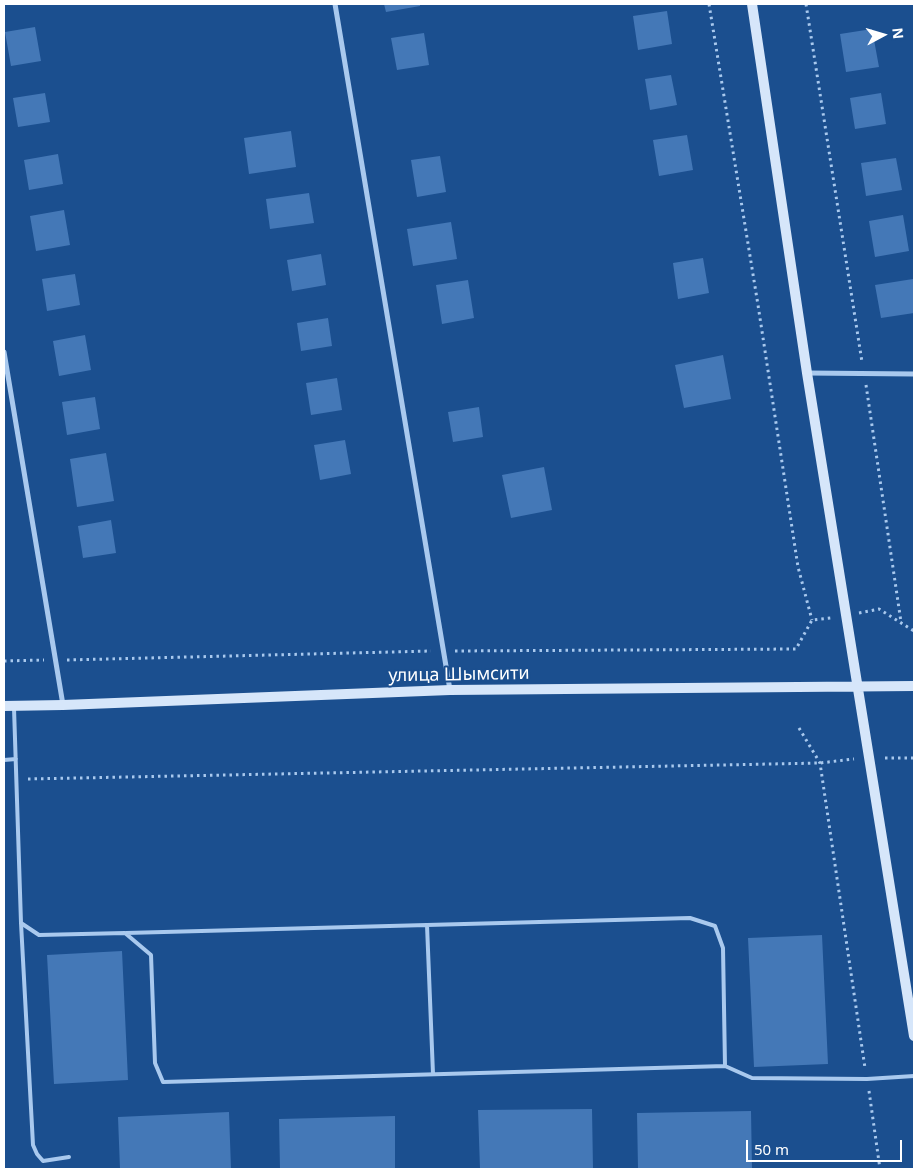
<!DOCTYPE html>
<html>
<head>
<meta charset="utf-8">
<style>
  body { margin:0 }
  #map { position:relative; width:918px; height:1173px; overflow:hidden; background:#1b4f8f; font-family:"Noto Sans",sans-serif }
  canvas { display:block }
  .frame { position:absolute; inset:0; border:5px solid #fff; pointer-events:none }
  .north { position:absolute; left:858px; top:10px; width:50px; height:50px; -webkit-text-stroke:4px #1b4f8f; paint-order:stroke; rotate:84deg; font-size:14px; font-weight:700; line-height:20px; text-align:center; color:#fff }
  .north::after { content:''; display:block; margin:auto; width:18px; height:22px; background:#fff; clip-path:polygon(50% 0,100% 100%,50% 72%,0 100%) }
  .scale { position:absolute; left:746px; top:1140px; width:156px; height:22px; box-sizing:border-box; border:2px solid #fff; border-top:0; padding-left:6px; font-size:15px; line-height:18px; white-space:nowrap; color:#fff; -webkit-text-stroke:4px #1b4f8f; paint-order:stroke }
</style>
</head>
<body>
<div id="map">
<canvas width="918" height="1173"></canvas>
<div class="frame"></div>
<div class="north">N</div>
<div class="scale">50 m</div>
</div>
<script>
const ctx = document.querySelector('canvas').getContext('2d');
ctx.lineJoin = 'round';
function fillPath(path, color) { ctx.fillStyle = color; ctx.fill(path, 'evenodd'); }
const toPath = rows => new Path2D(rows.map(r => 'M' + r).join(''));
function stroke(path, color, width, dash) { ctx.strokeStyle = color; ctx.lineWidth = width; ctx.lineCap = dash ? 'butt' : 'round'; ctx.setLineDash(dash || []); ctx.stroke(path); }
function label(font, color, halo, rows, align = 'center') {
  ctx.font = font + ' "Noto Sans",sans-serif'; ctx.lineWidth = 4; ctx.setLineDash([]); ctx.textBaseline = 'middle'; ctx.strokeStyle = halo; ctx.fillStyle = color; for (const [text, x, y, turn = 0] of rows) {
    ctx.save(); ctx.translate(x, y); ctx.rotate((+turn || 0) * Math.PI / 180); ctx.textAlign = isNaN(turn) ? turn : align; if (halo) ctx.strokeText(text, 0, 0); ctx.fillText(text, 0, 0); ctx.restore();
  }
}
fillPath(toPath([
  [384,4,420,4,420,6,386,12],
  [667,11,672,44,638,50,633,16],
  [35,27,41,61,11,66,5,32],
  [872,29,879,67,846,72,840,34],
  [424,33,429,65,397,70,391,38],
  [671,75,677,105,650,110,645,79],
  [45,93,50,122,18,127,13,98],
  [881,93,886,124,855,129,850,98],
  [291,131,296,167,249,174,244,138],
  [687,135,693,170,659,176,653,140],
  [58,154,63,184,29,190,24,160],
  [440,156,446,192,417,197,411,160],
  [896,158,902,190,866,196,861,163],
  [309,193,314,223,270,229,266,199],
  [64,210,70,245,36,251,30,216],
  [903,215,909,251,875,257,869,221],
  [451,222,457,259,413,266,407,229],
  [321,254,326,285,292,291,287,260],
  [703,258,709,293,678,299,673,263],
  [75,274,80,305,47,311,42,279],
  [913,279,914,313,881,318,875,285],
  [468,280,474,318,442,324,436,285],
  [328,318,332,346,301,351,297,323],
  [85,335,91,370,59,376,53,341],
  [723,355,731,399,684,408,675,365],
  [337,378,342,410,311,415,306,383],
  [95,397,100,429,67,435,62,402],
  [479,407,483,437,453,442,448,412],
  [345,440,351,474,320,480,314,445],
  [106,453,114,501,77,507,70,459],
  [544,467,552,510,511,518,502,475],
  [111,520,116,553,83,558,78,526],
  [822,935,828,1064,754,1067,748,938],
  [122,951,128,1080,54,1084,47,955],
  [592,1109,593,1169,480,1169,478,1110],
  [751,1111,752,1169,638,1169,637,1113],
  [229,1112,231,1169,120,1169,118,1117],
  [395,1116,395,1169,280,1169,279,1119]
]), '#4478b7');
stroke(toPath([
  [709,4,758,305,798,567,812,620],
  [806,4,862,362],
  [866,385,901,622],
  [859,613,879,609,914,631],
  [455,651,796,649,812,620,831,618],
  [67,660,431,651],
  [4,661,44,660],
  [799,728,820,763,865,1068],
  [885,758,914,758],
  [28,779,820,763,854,759],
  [869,1091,880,1169]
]), '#a9c9ee', 3, [2.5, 4]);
stroke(toPath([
  [14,708,21,923,39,935,125,933,151,955,155,1063,163,1082,725,1066,752,1078,867,1079,914,1076],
  [4,760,16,759],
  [21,923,33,1145,37,1154,43,1161,69,1157],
  [427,925,433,1074],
  [126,933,690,918,715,926,723,948,725,1066]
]), '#a9c9ee', 4);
stroke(toPath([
  [335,4,450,690],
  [4,352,63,705],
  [807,373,914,374]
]), '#a9c9ee', 5);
stroke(toPath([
  [752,4,807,373,914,1036],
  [4,706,63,705,450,690,914,686]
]), '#d6e6fa', 10);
label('18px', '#fff', '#1b4f8f', [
  ["улица Шымсити",459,675,-1]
]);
</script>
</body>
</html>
